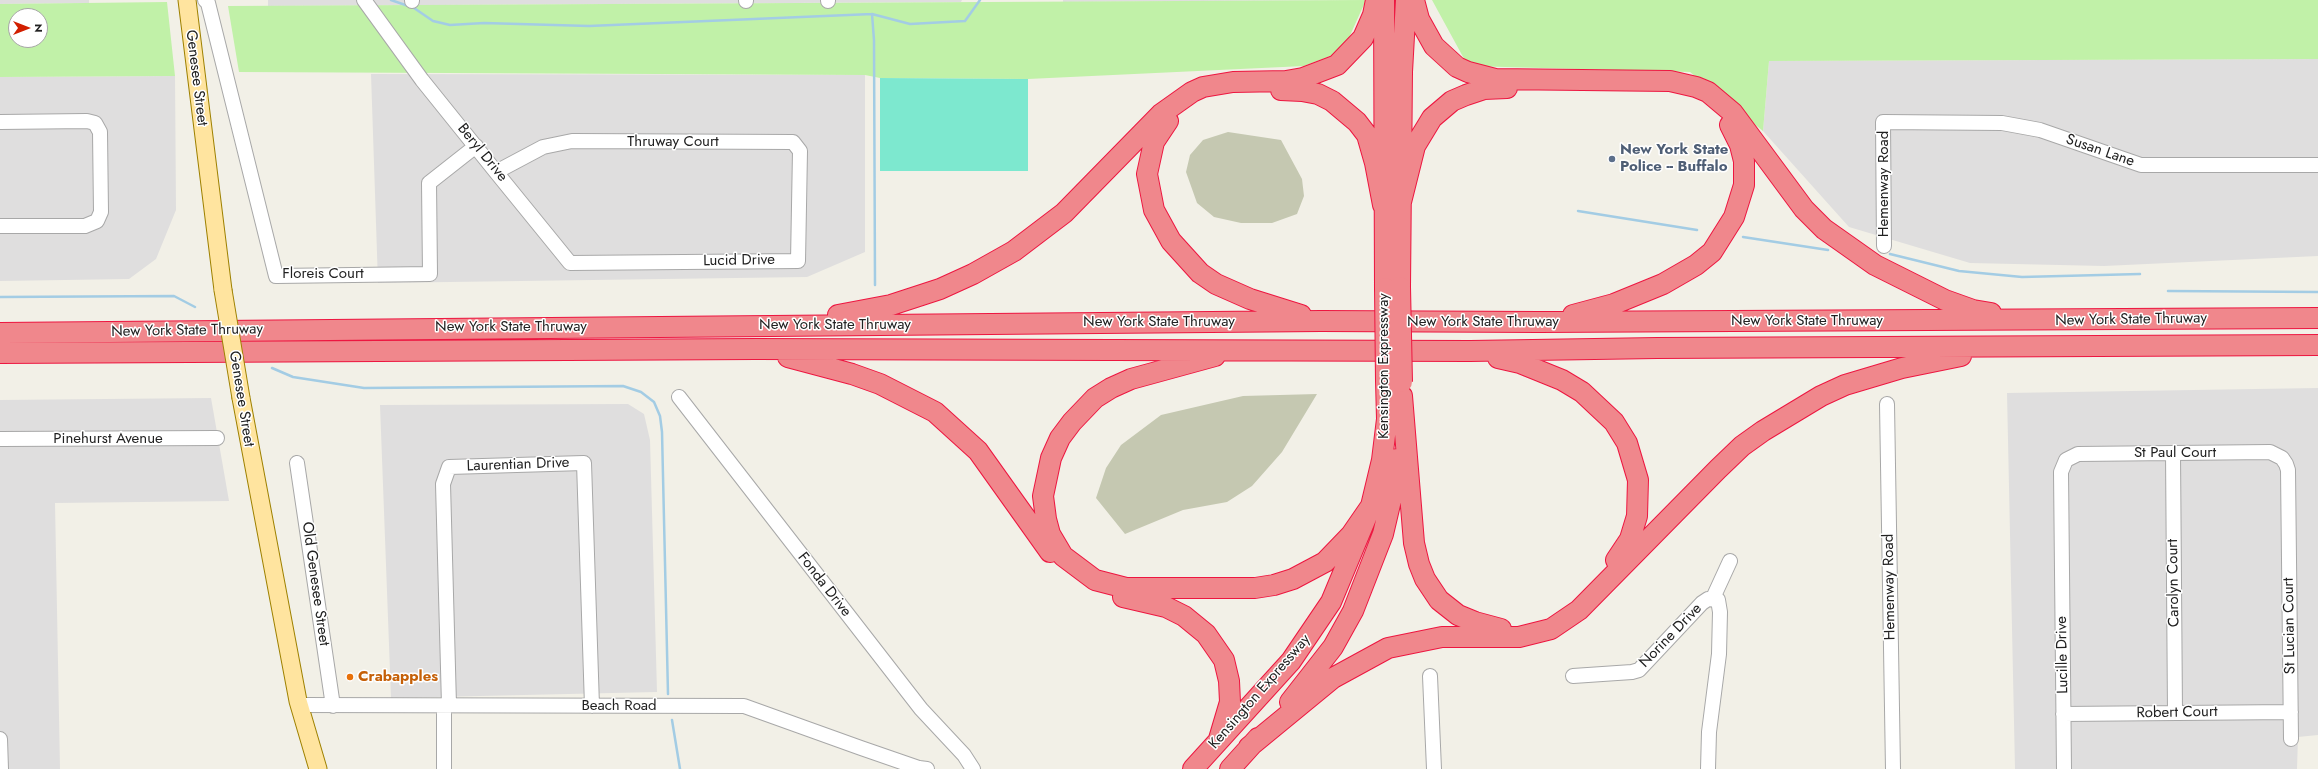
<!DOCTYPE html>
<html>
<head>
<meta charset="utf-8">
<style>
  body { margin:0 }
  #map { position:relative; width:2318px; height:769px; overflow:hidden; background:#f2f0e7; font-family:Jost,sans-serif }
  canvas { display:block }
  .north { position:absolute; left:8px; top:8px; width:40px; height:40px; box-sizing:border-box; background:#fff; border:1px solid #a6a6a6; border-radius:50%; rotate:90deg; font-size:11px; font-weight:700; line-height:16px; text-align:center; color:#212121 }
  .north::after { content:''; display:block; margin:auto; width:14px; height:18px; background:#d21f00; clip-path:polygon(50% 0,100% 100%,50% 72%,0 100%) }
</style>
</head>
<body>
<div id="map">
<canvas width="2318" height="769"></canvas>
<div class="north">N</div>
</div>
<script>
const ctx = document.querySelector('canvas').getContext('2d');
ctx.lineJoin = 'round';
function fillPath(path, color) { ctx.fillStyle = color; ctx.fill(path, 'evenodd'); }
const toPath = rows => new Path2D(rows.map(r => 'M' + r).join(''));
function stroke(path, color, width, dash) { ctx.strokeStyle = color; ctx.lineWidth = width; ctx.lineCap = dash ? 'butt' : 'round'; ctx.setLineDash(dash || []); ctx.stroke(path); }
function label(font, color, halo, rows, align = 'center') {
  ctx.font = font + ' Jost,sans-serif'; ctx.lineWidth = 3; ctx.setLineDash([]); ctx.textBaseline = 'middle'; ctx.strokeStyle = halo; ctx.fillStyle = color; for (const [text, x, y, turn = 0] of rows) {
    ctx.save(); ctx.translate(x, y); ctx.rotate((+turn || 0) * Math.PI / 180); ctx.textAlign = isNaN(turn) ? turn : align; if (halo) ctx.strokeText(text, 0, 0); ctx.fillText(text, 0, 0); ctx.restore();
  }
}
fillPath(toPath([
  [0,0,89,0,89,3,0,4],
  [268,0,962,0,961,2,268,6],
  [1063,0,1344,0,1063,2],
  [2318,59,2318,256,2104,266,1970,263,1849,227,1763,131,1769,61],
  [371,74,865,75,865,252,807,277,378,283],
  [175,76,176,210,156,259,129,279,0,281,0,77],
  [2318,388,2318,735,2298,737,2297,769,2015,769,2007,393],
  [211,398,229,501,55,503,60,769,0,769,0,400],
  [628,404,644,414,650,440,657,692,391,698,380,405]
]), '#dfdede');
fillPath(toPath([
  [1228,132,1281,140,1302,179,1304,196,1297,214,1272,223,1241,223,1214,217,1197,203,1186,172,1190,155,1203,140],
  [1317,394,1282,452,1252,486,1227,502,1183,510,1125,534,1096,498,1106,468,1121,445,1161,415,1243,396]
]), '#c5c8b1');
fillPath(toPath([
  [1366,0,1343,51,1304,66,1028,79,880,78,865,75,239,72,228,6],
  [1432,0,2318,0,2318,59,1769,61,1763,131,1690,72,1468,66],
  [167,2,175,76,0,77,0,4],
  [16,16,40,16,40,40,16,40]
]), '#c1f1a8');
fillPath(toPath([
  [880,78,1028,79,1028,171,880,171]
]), '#7de8cf');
stroke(toPath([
  [391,0,414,8,433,21,450,25,484,23,589,26,872,14,910,24,965,21,980,0],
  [872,14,874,40,875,285],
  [1578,211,1697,230],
  [1743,237,1828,250],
  [1890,254,1959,271,2022,277,2140,274],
  [2168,291,2318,292],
  [0,297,174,296,195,307],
  [272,368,293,377,364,388,623,386,641,392,654,402,660,416,662,432,668,694],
  [672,720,680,769]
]), '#a3cce4', 2.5);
const minor = toPath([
  [205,0,208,3,276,276,430,274,429,183,476,146],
  [364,0,422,80,496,172,570,263,798,261,800,151,793,142,572,141,543,147,496,172],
  [412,0,412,1],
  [746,1,746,0],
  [828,1,828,0],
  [0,122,87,121,95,123,100,132,101,212,97,221,85,226,0,226],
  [1884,246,1883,122,2002,123,2040,130,2141,165,2318,165],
  [679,397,921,709,964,755,973,769],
  [1887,404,1893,769],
  [0,439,217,438],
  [2173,453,2175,713],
  [297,463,333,706],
  [1713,598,1730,561],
  [1430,676,1434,769],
  [1573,676,1632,672,1639,670,1702,603,1708,599,1718,600,1720,612,1719,654,1709,732,1708,769],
  [299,705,744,706,861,748,919,768,927,769],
  [444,705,444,769],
  [449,705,443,484,449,467,584,463,592,706],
  [2063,714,2291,712],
  [0,739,1,769],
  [2064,769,2061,472,2066,460,2078,454,2270,452,2282,458,2286,464,2288,470,2291,739]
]);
const major = toPath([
  [187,0,223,290],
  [241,398,298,701,318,769]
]);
const highway = toPath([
  [1384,0,1385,288],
  [1414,0,1419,19,1434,46,1457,67,1468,72,1495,79,1670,81,1696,87,1708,92,1733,113,1804,209,1824,229,1875,265,1945,300,1973,310,1991,313],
  [1281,90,1302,91,1318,94,1332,101,1357,122,1367,135,1375,163,1383,205],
  [1168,121,1154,142,1147,174,1154,210,1171,241,1200,273,1216,284,1250,299,1301,315],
  [1400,206,1415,146,1432,118,1452,101,1466,95,1484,89,1507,88],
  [1400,287,1402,72,1406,0],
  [838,315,891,305,940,289,973,274,1014,251,1064,213,1161,114,1192,92,1203,87,1233,82,1286,81,1303,78,1337,65,1363,38,1373,15,1376,0],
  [1573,315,1614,304,1663,284,1696,265,1712,252,1734,217,1744,185,1744,161,1740,145,1730,125],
  [0,333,1321,321,1539,322,2318,318],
  [0,353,756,349,1470,351,1657,348,2318,345],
  [1215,356,1131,379,1111,388,1095,398,1072,422,1060,438,1051,458,1043,496,1046,519,1050,534,1063,556,1095,580,1126,588,1255,588,1274,585,1293,579,1325,562,1351,535,1371,506],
  [788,357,852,374,880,384,935,412,978,451,1050,552],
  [1498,358,1520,363,1562,380,1582,392,1614,422,1627,443,1638,480,1637,516,1630,539,1616,560],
  [1402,396,1414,543,1419,564,1425,579,1439,600,1458,615,1475,622,1501,629],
  [1123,597,1166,607,1184,616,1206,634,1224,660,1229,681,1230,702,1219,739],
  [1290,702,1333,647,1353,611,1383,534,1395,483,1397,459],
  [1249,747,1333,678,1388,648,1442,637,1519,637,1551,629,1579,610,1718,469,1742,446,1763,431,1821,396,1845,385,1902,368,1961,356],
  [1193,769,1291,661,1331,602,1371,506,1382,460,1387,419,1386,381],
  [1230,769,1258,738]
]);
stroke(minor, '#a8a8a8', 16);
stroke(major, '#9e8100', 19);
stroke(highway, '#ed1640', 22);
stroke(minor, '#fff', 14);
stroke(major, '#ffe49f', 17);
stroke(highway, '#f0878c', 20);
const majorBridge = toPath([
  [223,290,241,398]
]);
const highwayBridge = toPath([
  [1400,287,1402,382],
  [1385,288,1386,381]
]);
stroke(majorBridge, '#9e8100', 19, []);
stroke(highwayBridge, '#ed1640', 22, []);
stroke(majorBridge, '#ffe49f', 17);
stroke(highwayBridge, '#f0878c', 20);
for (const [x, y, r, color] of [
  [1612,159,4,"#5c6f8a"],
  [350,677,4,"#e8710a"]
]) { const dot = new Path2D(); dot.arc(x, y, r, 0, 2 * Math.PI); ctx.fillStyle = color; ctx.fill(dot); stroke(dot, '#fff', 1.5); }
label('15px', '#212121', '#fff', [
  ["Genesee Street",196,78,83],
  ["Thruway Court",673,142],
  ["Susan Lane",2100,151,19],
  ["Beryl Drive",482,153,51],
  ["Hemenway Road",1884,184,-90],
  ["Lucid Drive",739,261,-1],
  ["Floreis Court",323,274],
  ["New York State Thruway",2131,320,-1],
  ["New York State Thruway",1807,321],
  ["New York State Thruway",1159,322],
  ["New York State Thruway",1483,322],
  ["New York State Thruway",835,325],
  ["New York State Thruway",511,327],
  ["New York State Thruway",187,331,-1],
  ["Kensington Expressway",1384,366,-90],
  ["Genesee Street",241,399,81],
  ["Pinehurst Avenue",108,439],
  ["St Paul Court",2175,453],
  ["Laurentian Drive",518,465,-2],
  ["Carolyn Court",2174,583,-91],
  ["Old Genesee Street",315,584,82],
  ["Fonda Drive",824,585,52],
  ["Hemenway Road",1890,587,-91],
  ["St Lucian Court",2290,626,-91],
  ["Norine Drive",1671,636,-46],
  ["Lucille Drive",2063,655,-91],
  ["Kensington Expressway",1260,692,-49],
  ["Beach Road",619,706],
  ["Robert Court",2177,713,-1]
]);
label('bold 15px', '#4e5e75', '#fff', [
  ["New York State",1620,150],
  ["Police -- Buffalo",1620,167]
], 'left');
label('bold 15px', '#c56008', '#fff', [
  ["Crabapples",358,677]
], 'left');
</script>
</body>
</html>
